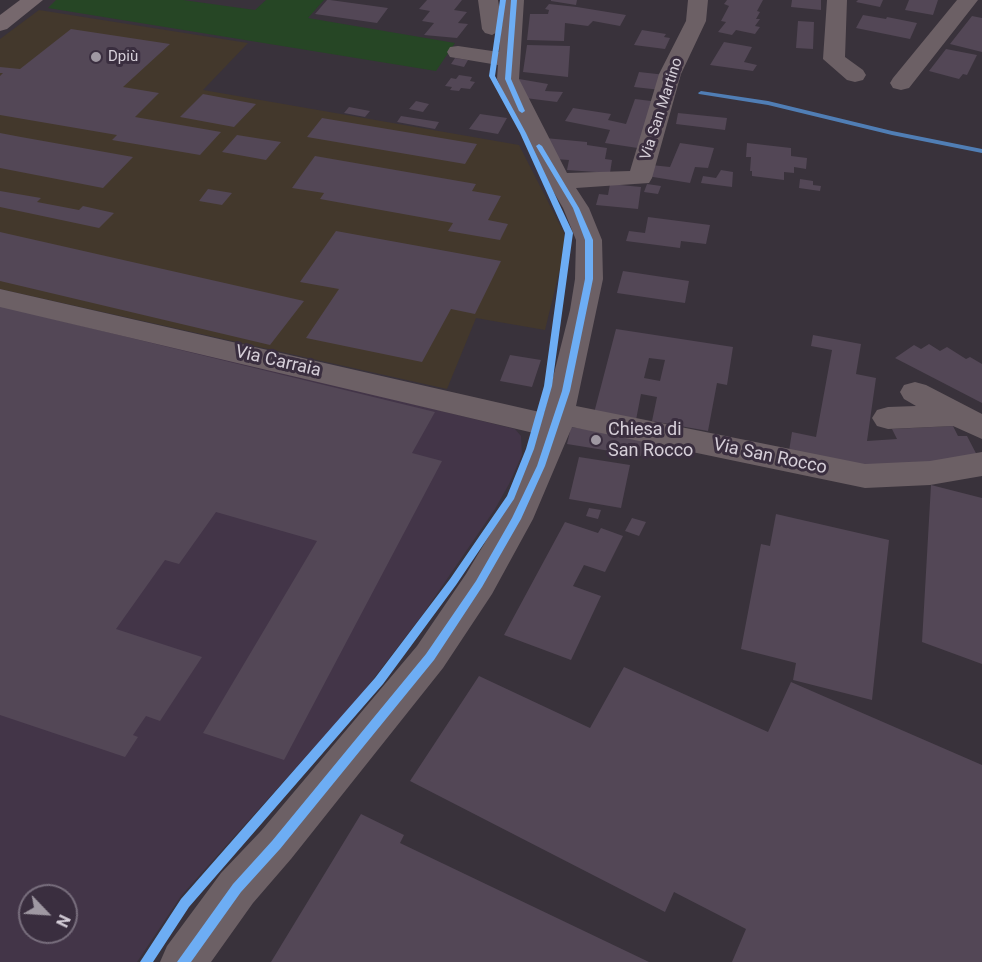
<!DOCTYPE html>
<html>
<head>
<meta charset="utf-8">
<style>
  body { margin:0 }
  #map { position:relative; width:982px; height:962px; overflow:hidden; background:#39323b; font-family:Roboto,sans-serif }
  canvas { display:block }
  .north { position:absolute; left:18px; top:884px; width:60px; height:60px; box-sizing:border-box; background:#3a2e3f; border:2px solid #786e7d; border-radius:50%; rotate:115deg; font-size:16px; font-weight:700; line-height:24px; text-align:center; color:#d6cfd9 }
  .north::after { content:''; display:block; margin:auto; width:21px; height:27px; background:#9f98a2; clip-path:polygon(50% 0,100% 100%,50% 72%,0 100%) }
</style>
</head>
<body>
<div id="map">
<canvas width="982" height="962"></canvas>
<div class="north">N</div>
</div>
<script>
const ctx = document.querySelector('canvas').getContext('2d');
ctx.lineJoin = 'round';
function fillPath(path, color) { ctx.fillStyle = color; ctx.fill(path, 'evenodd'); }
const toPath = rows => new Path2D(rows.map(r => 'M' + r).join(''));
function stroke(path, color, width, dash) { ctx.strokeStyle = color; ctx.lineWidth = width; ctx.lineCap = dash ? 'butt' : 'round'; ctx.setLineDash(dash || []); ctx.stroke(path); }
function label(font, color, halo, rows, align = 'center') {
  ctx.font = font + ' Roboto,sans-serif'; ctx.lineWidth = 6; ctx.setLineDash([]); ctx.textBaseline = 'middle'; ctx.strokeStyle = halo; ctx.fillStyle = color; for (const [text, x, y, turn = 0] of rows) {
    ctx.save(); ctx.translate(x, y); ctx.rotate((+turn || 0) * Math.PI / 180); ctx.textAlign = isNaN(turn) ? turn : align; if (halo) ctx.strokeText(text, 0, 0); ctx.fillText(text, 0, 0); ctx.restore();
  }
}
fillPath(toPath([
  [39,10,248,43,203,90,519,145,564,233,564,252,545,330,476,318,447,389,0,289,0,39]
]), '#43382c');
fillPath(toPath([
  [0,303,515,429,521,436,522,455,509,484,495,509,423,614,361,695,181,896,137,962,0,962],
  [30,896,66,896,66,932,30,932]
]), '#433548');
fillPath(toPath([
  [56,0,183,0,255,10,266,0,324,0,308,18,455,43,436,71,48,8]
]), '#264625');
fillPath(toPath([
  [701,91,768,101,892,131,982,149,982,153,892,135,768,105,699,94,698,93,701,91]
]), '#507eb5');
fillPath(toPath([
  [327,0,330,0,388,8,377,23,315,14],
  [427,0,462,0,454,10,467,12,458,23,468,24,457,38,424,35,434,23,422,21,430,11,419,9],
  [551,0,577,0,576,5,551,1],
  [727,0,763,0,757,11,760,12,756,19,760,19,755,26,760,27,755,34,736,30,732,35,718,32,726,22,721,21,729,6,724,4],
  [792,0,821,0,821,10,791,7],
  [858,0,883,0,880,7,856,2],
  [909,0,938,0,933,15,905,10],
  [549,4,577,7,626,15,620,26,593,21,588,26,565,23,564,41,527,40,530,14,548,14,549,10,545,9],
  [863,15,886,19,887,17,917,23,910,39,856,28],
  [972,16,982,18,982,52,950,44],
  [798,21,814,22,813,49,796,48],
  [71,29,170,44,123,87,159,93,135,117,221,132,200,155,112,140,117,135,0,115,0,76,3,73,0,73,0,67,20,69],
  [642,30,666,34,664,37,670,38,665,49,634,45],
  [724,42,752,47,744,62,757,65,753,71,710,65],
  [527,45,570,46,568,77,523,72],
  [946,49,977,55,967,75,963,74,959,79,929,71],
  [455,58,468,60,464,67,451,64],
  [639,72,666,75,661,90,634,87],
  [459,75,472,77,470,81,475,82,470,89,461,88,459,91,450,90,452,87,445,86,451,78,456,79],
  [519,79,548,84,545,91,563,92,557,102,525,98],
  [203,94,256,104,234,127,180,117],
  [635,99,659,102,644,149,605,143,610,130,565,121,573,108,611,114,608,120,626,124],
  [416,101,429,104,423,112,409,109],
  [349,107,370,111,365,117,344,113],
  [678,113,727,118,725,130,676,124],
  [480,114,507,118,498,134,469,129],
  [401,116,439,122,435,129,397,122],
  [322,118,477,144,465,164,307,137],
  [0,133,21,137,133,157,103,188,0,168],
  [237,135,281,142,266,160,222,152],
  [545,138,587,142,587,145,607,148,605,159,612,160,610,173,567,170,569,160,555,159],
  [680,143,714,148,708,168,695,167,690,183,647,176,651,165,670,167],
  [747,143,791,148,791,156,807,158,806,169,794,167,794,173,784,172,784,180,752,176,752,171,750,171,751,157,746,157],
  [315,156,476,184,472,191,501,196,488,220,508,224,500,240,448,231,453,223,320,199,324,193,292,188],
  [721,170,733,172,732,187,701,183,703,176,716,178],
  [800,179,813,181,813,185,821,186,820,191,799,188],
  [610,184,641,187,638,209,596,205,599,194,608,195],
  [647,184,661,186,658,194,644,192],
  [208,189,232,193,222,205,199,201],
  [0,191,41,198,37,202,79,210,83,206,114,213,99,228,0,207],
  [648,217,710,225,706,244,681,241,680,248,626,241,629,231,645,233],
  [336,231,501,261,475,314,451,309,422,362,306,338,339,289,300,282],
  [0,232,304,301,270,345,0,281],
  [623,271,689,281,685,303,617,293],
  [0,306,435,412,412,453,442,461,284,760,203,733,317,541,216,512,179,564,165,560,116,629,202,657,160,721,146,716,133,735,138,737,125,757,0,715],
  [616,329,733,347,727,385,717,383,708,431,652,421,657,397,641,394,636,420,594,413],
  [649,358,665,360,660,381,644,378],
  [813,335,861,344,856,374,876,378,867,441,897,439,892,429,953,426,958,436,967,436,980,461,864,467,789,451,792,432,816,437,832,350,811,346],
  [929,344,940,351,947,347,966,359,970,357,982,364,982,403,895,358,914,345,921,349],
  [510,355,541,360,532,387,500,381],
  [571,427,645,438,641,456,567,444],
  [579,457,630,465,621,508,569,499],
  [931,485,982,498,982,664,922,642],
  [589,508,601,510,598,519,586,516],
  [776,514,889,540,872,700,793,680,796,663,741,649,761,544,770,546],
  [632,518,646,522,639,536,625,531],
  [565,522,598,533,601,528,623,536,605,572,584,565,573,586,601,596,571,660,504,635],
  [624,667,768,732,791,682,982,765,982,962,732,962,746,929,674,892,665,912,410,781,479,676,590,728],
  [361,814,404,835,400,843,649,962,271,962]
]), '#534756');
fillPath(toPath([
  [478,0,498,0,502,25,504,0,524,0,519,79,567,173,630,171,659,74,686,21,688,0,708,0,706,21,681,74,652,178,649,183,576,188,589,208,602,240,603,279,576,406,865,464,930,461,982,452,982,476,930,485,865,488,572,427,533,519,492,594,443,668,291,859,253,903,211,962,160,962,167,946,221,873,261,831,417,646,466,574,501,516,538,434,0,307,0,289,544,413,570,310,575,279,576,240,563,208,533,157,497,79,498,65,450,57,447,52,450,47,458,46,499,52,501,30,492,35,485,33,482,29,478,0],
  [827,0,847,0,845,57,863,70,866,75,863,80,855,82,847,80,823,59,827,0],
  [957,0,978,0,909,88,901,90,893,88,890,83,893,78,957,0],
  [915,382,926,385,982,414,982,439,953,426,888,429,877,426,872,418,877,410,888,407,916,406,904,399,900,392,904,385,915,382]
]), '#6c6065');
fillPath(toPath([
  [20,0,43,0,7,29,0,31,0,15,20,0]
]), '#76686d');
fillPath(toPath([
  [500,0,506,0,495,76,526,133,573,233,552,386,534,449,514,499,456,585,383,684,189,907,153,962,140,962,181,899,375,678,450,579,507,496,526,449,544,386,565,233,520,133,489,76,500,0],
  [511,0,517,0,511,79,525,111,522,113,519,111,505,79,511,0],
  [539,144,542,146,579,208,593,240,593,279,570,391,545,466,521,519,482,587,434,660,280,849,241,892,191,962,177,962,233,884,272,841,426,654,476,581,512,518,537,466,562,391,585,279,585,240,573,208,536,146,539,144]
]), '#6dadf4');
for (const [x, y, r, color] of [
  [96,57,6,"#9f98a2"],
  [596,440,6,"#9f98a2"]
]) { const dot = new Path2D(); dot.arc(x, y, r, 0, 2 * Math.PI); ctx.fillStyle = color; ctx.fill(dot); stroke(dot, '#3a2e3f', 2); }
label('15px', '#d6cfd9', '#3a2e3f', [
  ["Dpiù",108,57]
], 'left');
label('15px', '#d6cfd9', '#3a2e3f', [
  ["Via San Martino",662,109,-72]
]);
label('18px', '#d6cfd9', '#3a2e3f', [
  ["Via Carraia",278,362,13],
  ["Via San Rocco",770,457,12]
]);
label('18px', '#d6cfd9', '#3a2e3f', [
  ["Chiesa di",608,430],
  ["San Rocco",608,451]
], 'left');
</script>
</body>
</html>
